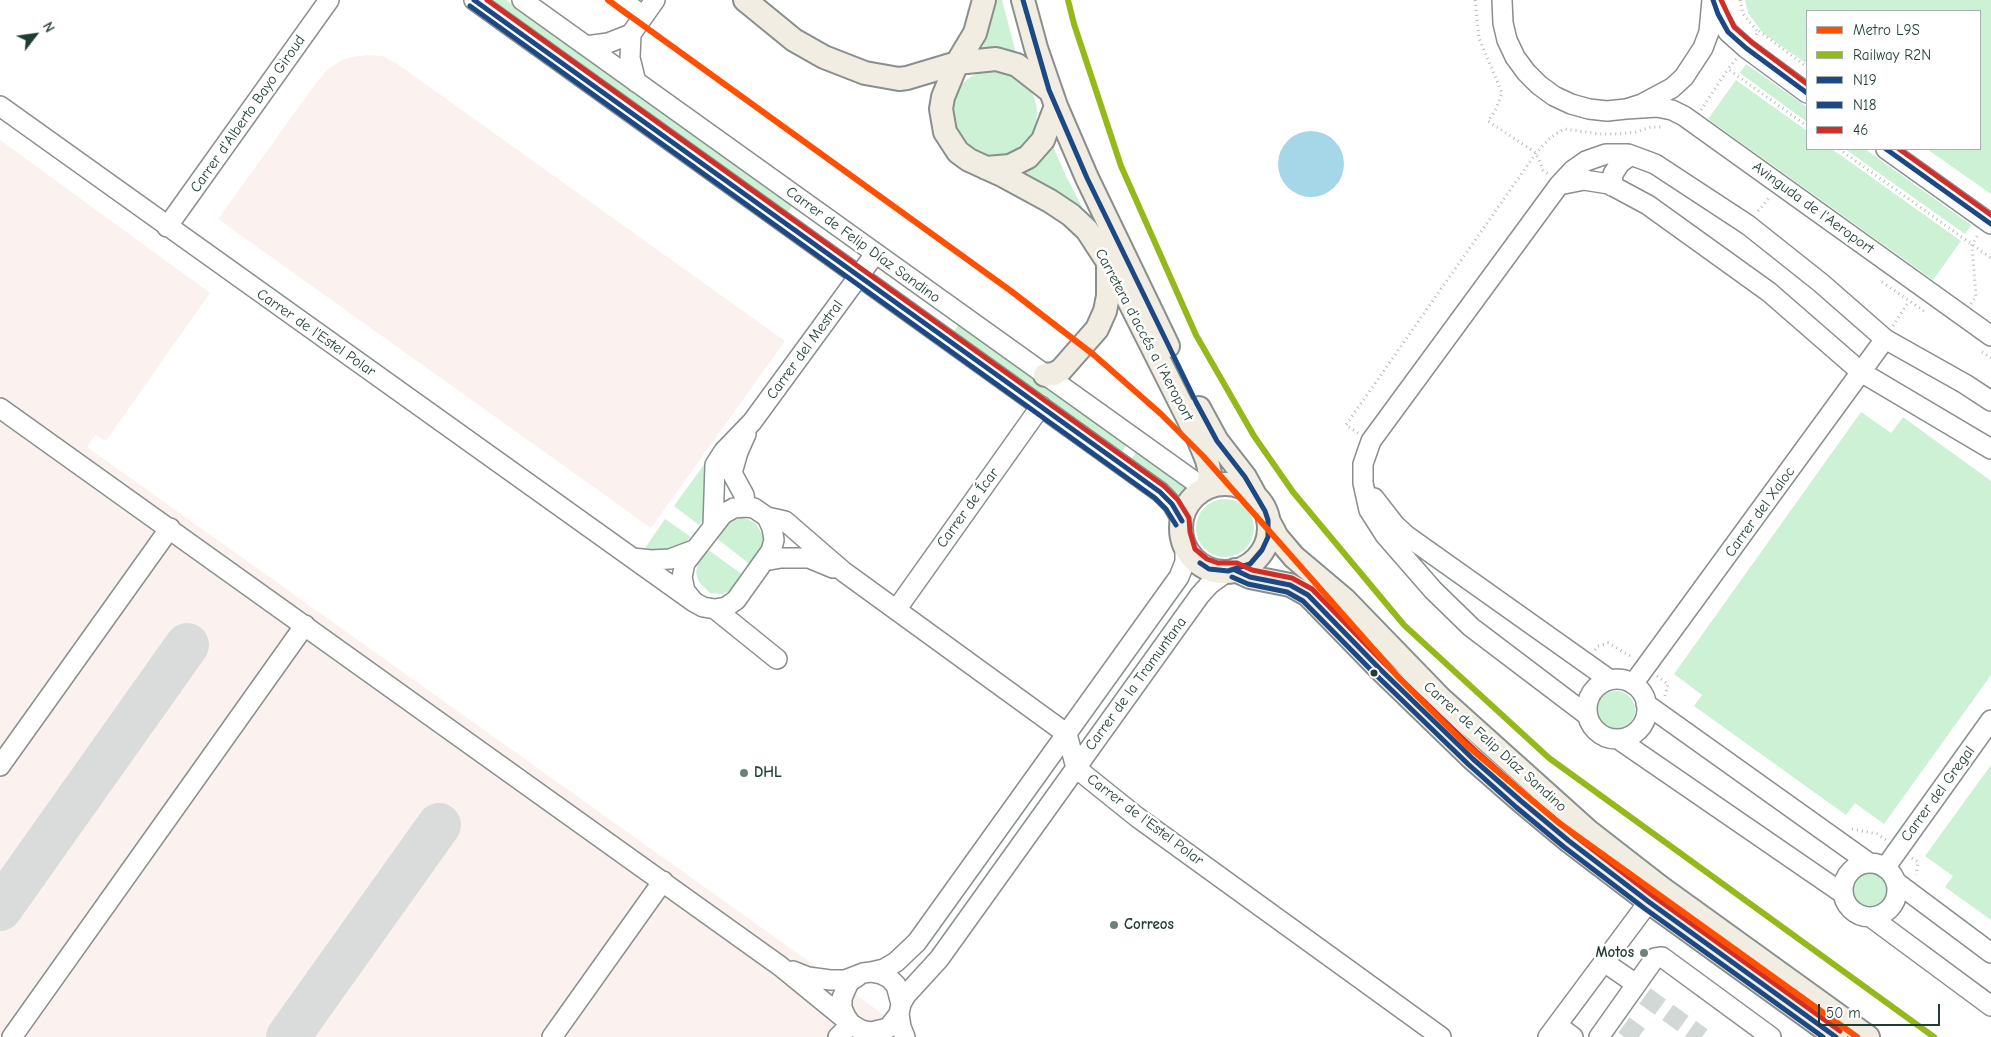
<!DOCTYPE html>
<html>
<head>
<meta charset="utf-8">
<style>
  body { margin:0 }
  #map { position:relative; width:1991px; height:1037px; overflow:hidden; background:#fff; font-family:"Comic Neue",sans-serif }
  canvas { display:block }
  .legend { position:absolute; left:1806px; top:10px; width:175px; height:140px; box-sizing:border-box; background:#fff; border:1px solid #a5b1ae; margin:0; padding:6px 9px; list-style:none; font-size:15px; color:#1f3d34 }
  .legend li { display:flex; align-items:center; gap:10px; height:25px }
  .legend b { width:25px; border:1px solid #a5b1ae }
  .north { position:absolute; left:10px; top:10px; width:50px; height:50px; -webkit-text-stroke:4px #fff; paint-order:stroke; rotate:60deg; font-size:14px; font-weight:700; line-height:20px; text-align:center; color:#1f3d34 }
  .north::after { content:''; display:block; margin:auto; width:18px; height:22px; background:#1f3d34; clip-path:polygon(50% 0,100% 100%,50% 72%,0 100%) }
  .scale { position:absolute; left:1818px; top:1004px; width:122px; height:22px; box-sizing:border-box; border:2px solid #1f3d34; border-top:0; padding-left:6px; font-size:15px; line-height:18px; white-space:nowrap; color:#1f3d34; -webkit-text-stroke:4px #fff; paint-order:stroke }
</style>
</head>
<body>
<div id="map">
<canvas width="1991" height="1037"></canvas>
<ul class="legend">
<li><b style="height:6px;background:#fe5000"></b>Metro L9S</li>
<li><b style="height:6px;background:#95b81a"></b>Railway R2N</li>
<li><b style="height:6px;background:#1c4883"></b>N19</li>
<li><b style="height:6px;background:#1c4883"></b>N18</li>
<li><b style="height:6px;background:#d02e26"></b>46</li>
</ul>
<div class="north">N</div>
<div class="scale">50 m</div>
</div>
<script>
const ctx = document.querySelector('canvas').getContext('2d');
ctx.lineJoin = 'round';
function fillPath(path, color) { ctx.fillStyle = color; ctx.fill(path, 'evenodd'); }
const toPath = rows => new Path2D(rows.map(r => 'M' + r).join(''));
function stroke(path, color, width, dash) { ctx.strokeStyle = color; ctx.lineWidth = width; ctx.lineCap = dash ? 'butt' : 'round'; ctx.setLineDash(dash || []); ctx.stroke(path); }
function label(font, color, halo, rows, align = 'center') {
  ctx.font = font + ' "Comic Neue",sans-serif'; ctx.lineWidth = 5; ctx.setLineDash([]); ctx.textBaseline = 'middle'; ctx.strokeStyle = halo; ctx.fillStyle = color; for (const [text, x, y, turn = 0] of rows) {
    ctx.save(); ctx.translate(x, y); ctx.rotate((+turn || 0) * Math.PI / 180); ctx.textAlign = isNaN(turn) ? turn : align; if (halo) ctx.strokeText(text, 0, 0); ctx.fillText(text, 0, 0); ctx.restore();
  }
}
fillPath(toPath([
  [367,55,382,56,396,63,785,341,651,528,218,219,316,83,328,69,340,61,352,57],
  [0,140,210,293,106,441,95,435,87,447,915,1037,0,1037]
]), '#fbf2ef');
fillPath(toPath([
  [491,0,506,0,792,206,787,213],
  [996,0,1002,0,1016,53,998,47,983,47],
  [1745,0,1991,0,1991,194,1927,149,1980,149,1980,11,1807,11,1807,64,1763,33,1748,13],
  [1746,64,1807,107,1807,122,1740,73],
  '951 113a43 43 0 1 1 86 0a43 43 0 1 1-86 0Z',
  [1736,80,1807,131,1807,149,1832,149,1961,241,1933,280,1708,119],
  [1051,142,1066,176,1090,222,1021,173],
  [1845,149,1865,149,1971,225,1965,234],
  [959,324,1127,445,1121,453,954,331],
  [1861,412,1891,433,1903,417,1991,481,1991,675,1884,824,1855,803,1846,815,1694,706,1702,695,1674,674],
  [1136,452,1184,486,1185,489,1179,494,1131,460],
  [708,459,707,515,699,525,674,506],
  '1196 528a29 29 0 1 1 58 0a29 29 0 1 1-58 0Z',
  [743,517,755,523,763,535,763,548,751,565,716,538,726,524],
  [665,519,691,537,683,546,673,551,652,551,645,548],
  [707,549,743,575,734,589,722,594,710,593,699,582,696,573,698,562],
  '1597 710a19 19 0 1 1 38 0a19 19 0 1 1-38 0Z',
  [1991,765,1991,920,1945,887,1953,876,1925,856],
  '1850 890a19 19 0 1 1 38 0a19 19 0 1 1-38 0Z'
]), '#ccf1d4');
fillPath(toPath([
  '1278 164a33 33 0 1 1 66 0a33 33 0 1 1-66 0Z'
]), '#a5d7e8');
stroke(toPath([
  [0,909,187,645],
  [288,1037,439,825]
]), '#dadcdc', 44);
stroke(toPath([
  [1645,996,1702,1037],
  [1624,1025,1640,1037]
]), '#d2d8d6', 19, [19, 9]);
const minor = toPath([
  [474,0,1160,492,1172,504,1182,521],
  [522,0,1205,489],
  [622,0,643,16],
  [1502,0,1503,23,1507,40,1515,57,1526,72,1539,85,1554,96,1571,104,1589,109,1607,111,1626,109,1642,104,1672,88,1684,77,1703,48,1709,32,1712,0],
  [1713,2,1718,14,1728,32,1746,48,1807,93],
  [631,34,630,58,636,82],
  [586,46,608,43,631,34,655,0],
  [0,106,694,602],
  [1626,109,1657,107,1672,110,1684,116,1991,336],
  [1886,149,1991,224],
  [1559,185,1584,180,1609,184,1648,205,1769,292,1861,372,1991,449],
  [1612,186,1613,174,1620,163,1631,155],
  [167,227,329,0],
  [0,408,780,966,851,1024,838,1037],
  [1374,498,1395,525,1407,536,1610,680],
  [746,507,754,508,767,517,772,528,774,540,771,551,736,600,726,607,715,609,703,607,694,602,685,591,682,577,685,563,723,514,734,508,746,507],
  [746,507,744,495,732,473,738,452,746,434],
  [767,517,785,521,844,572,1067,734,1076,768,1137,817,1441,1037],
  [713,526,715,465,724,451,752,422,875,254],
  [633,558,651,560,670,559,694,550],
  [764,561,781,558,809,558,833,568],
  [715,609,777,659],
  [896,610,1041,406],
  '1587 709a30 30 0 1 1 60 0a30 30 0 1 1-60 0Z',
  [1633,684,1885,339],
  [1646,704,1869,863],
  [1587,715,1471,627,1433,590,1385,535,1369,510,1363,483,1363,464,1371,441,1559,185,1573,170,1586,161,1606,154,1628,154,1655,164,1748,225,1821,283,1885,339,1965,384,1991,401],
  [1618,739,1842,893],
  [0,766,170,528],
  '1843 890a27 27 0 1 1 54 0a27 27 0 1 1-54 0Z',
  [1885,868,1991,720],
  [1896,882,1991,953],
  [1872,918,1991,1006],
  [1604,962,1636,984],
  [793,971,808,977,830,980,845,980,863,973,871,972,881,974,889,978,896,985,901,1004,899,1014,888,1028,871,1032,861,1030,851,1024,846,1017,842,1008,842,998,849,982,858,976],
  [871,972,884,969,896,962,917,942,1179,577,1185,562,1185,546],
  [901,1004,906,995,939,959,1200,595,1210,584,1228,571],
  [899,1014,901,1027,905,1037],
  [1557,1025,1573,1037],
  [12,1037,305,625],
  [552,1037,663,881],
  [1548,1037,1656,892],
  [1599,1037,1655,958,1662,957,1771,1037]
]);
const major = toPath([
  [745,0,794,40,824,57,865,73,899,79,907,78,957,63,996,59,1017,65,1049,90],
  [984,0,975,33,957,63,943,97,941,109,945,132,958,152,969,160,1004,176,1050,201,1071,215,1087,230,1115,273,1198,438,1207,460,1210,474,1208,487],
  [1023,0,1036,48,1056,106,1087,178,1168,346],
  [986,168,1010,166,1028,157,1043,140,1056,106],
  [1045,375,1054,374,1061,370,1097,329,1105,311,1108,296,1108,264],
  [1199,408,1217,441,1245,477,1256,497],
  '1181 528a44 44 0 1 1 88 0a44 44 0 1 1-88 0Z',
  [1268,520,1277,537,1294,557,1345,600,1441,699,1588,831,1660,887,1868,1037],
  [1235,570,1250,577,1290,585,1308,595,1380,669,1473,759,1521,801,1569,841,1649,902,1836,1037]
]);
stroke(minor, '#898f8d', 22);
stroke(major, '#898f8d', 26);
stroke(toPath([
  [1475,0,1479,38,1502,93,1496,109,1488,121,1536,153,1543,170,1548,174],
  [1740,0,1743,14,1758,32,1756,35],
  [1759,31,1807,67],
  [1736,59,1728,69,1807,126],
  [1701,110,1728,69],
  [1839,149,1991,258],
  [1758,211,1769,198],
  [1882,282,1924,311],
  [1971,304,1976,297,1972,245,1979,233],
  [1893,326,1909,301],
  [1982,352,1991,358],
  [1358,433,1346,425,1536,153,1551,137,1564,129,1600,134,1617,134,1636,132,1651,127,1661,127],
  [1595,650,1598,646,1608,643,1632,657],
  [1657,676,1668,684,1665,696],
  [1852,829,1877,834,1886,840],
  [1912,858,1918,862,1916,875]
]), '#b6b9b8', 3, [1, 4]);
stroke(minor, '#fff', 19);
stroke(major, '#f1ede2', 22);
stroke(toPath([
  [474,0,1160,492,1172,504,1182,521],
  [1023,0,1049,90,1087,178,1196,402,1217,441,1245,477,1265,511,1268,520,1268,537,1262,550,1250,564,1228,571,1209,569,1200,563],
  [1713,0,1718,14,1728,32,1746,48,1807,93],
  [1886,149,1991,224],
  [1235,570,1250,577,1290,585,1308,595,1380,669,1473,759,1521,801,1569,841,1649,902,1836,1037]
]), '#1c4883', 5);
stroke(toPath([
  [470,6,1155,498,1166,509,1176,525],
  [1232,577,1248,584,1287,592,1303,601,1375,674,1468,764,1516,807,1564,847,1644,908,1823,1037]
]), '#1c4883', 5);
stroke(toPath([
  [487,0,1164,486,1178,500,1189,518,1190,532,1195,549,1207,559,1218,563,1237,563,1252,570,1292,578,1312,589,1385,664,1478,753,1526,795,1574,835,1653,896,1840,1031],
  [1721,0,1734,27,1751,42,1807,84],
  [1899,149,1991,215]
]), '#d02e26', 5);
stroke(toPath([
  [1068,0,1074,24,1121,166,1196,335,1254,436,1293,492,1404,625,1549,758,1934,1037]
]), '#95b81a', 6);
stroke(toPath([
  [608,0,1011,291,1094,355,1161,414,1203,456,1400,679,1465,744,1559,823,1857,1037]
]), '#fe5000', 6);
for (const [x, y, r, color] of [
  [1374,673,4.5,"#1f3d34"],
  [744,773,5,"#6d817b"],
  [1114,925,5,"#6d817b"],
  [1644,953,5,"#6d817b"]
]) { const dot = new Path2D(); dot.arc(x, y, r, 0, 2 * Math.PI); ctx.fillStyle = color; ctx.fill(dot); stroke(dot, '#fff', 2); }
label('15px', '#1f3d34', '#fff', [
  ["Carrer d'Alberto Bayo Giroud",248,114,-55],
  ["Avinguda de l'Aeroport",1813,208,36],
  ["Carrer de Felip Díaz Sandino",863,245,36],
  ["Carrer de l'Estel Polar",316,333,35],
  ["Carretera d'accés a l'Aeroport",1144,335,62],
  ["Carrer del Mestral",805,350,-54],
  ["Carrer de Ícar",968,508,-54],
  ["Carrer del Xaloc",1760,512,-54],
  ["Carrer de la Tramuntana",1136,684,-54],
  ["Carrer de Felip Díaz Sandino",1495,747,42],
  ["Carrer del Gregal",1938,794,-54],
  ["Carrer de l'Estel Polar",1145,820,37]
]);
label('bold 15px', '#1f3d34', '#fff', [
  ["DHL",754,773],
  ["Correos",1124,925],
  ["Motos",1634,953,"right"]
], 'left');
</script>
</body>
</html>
